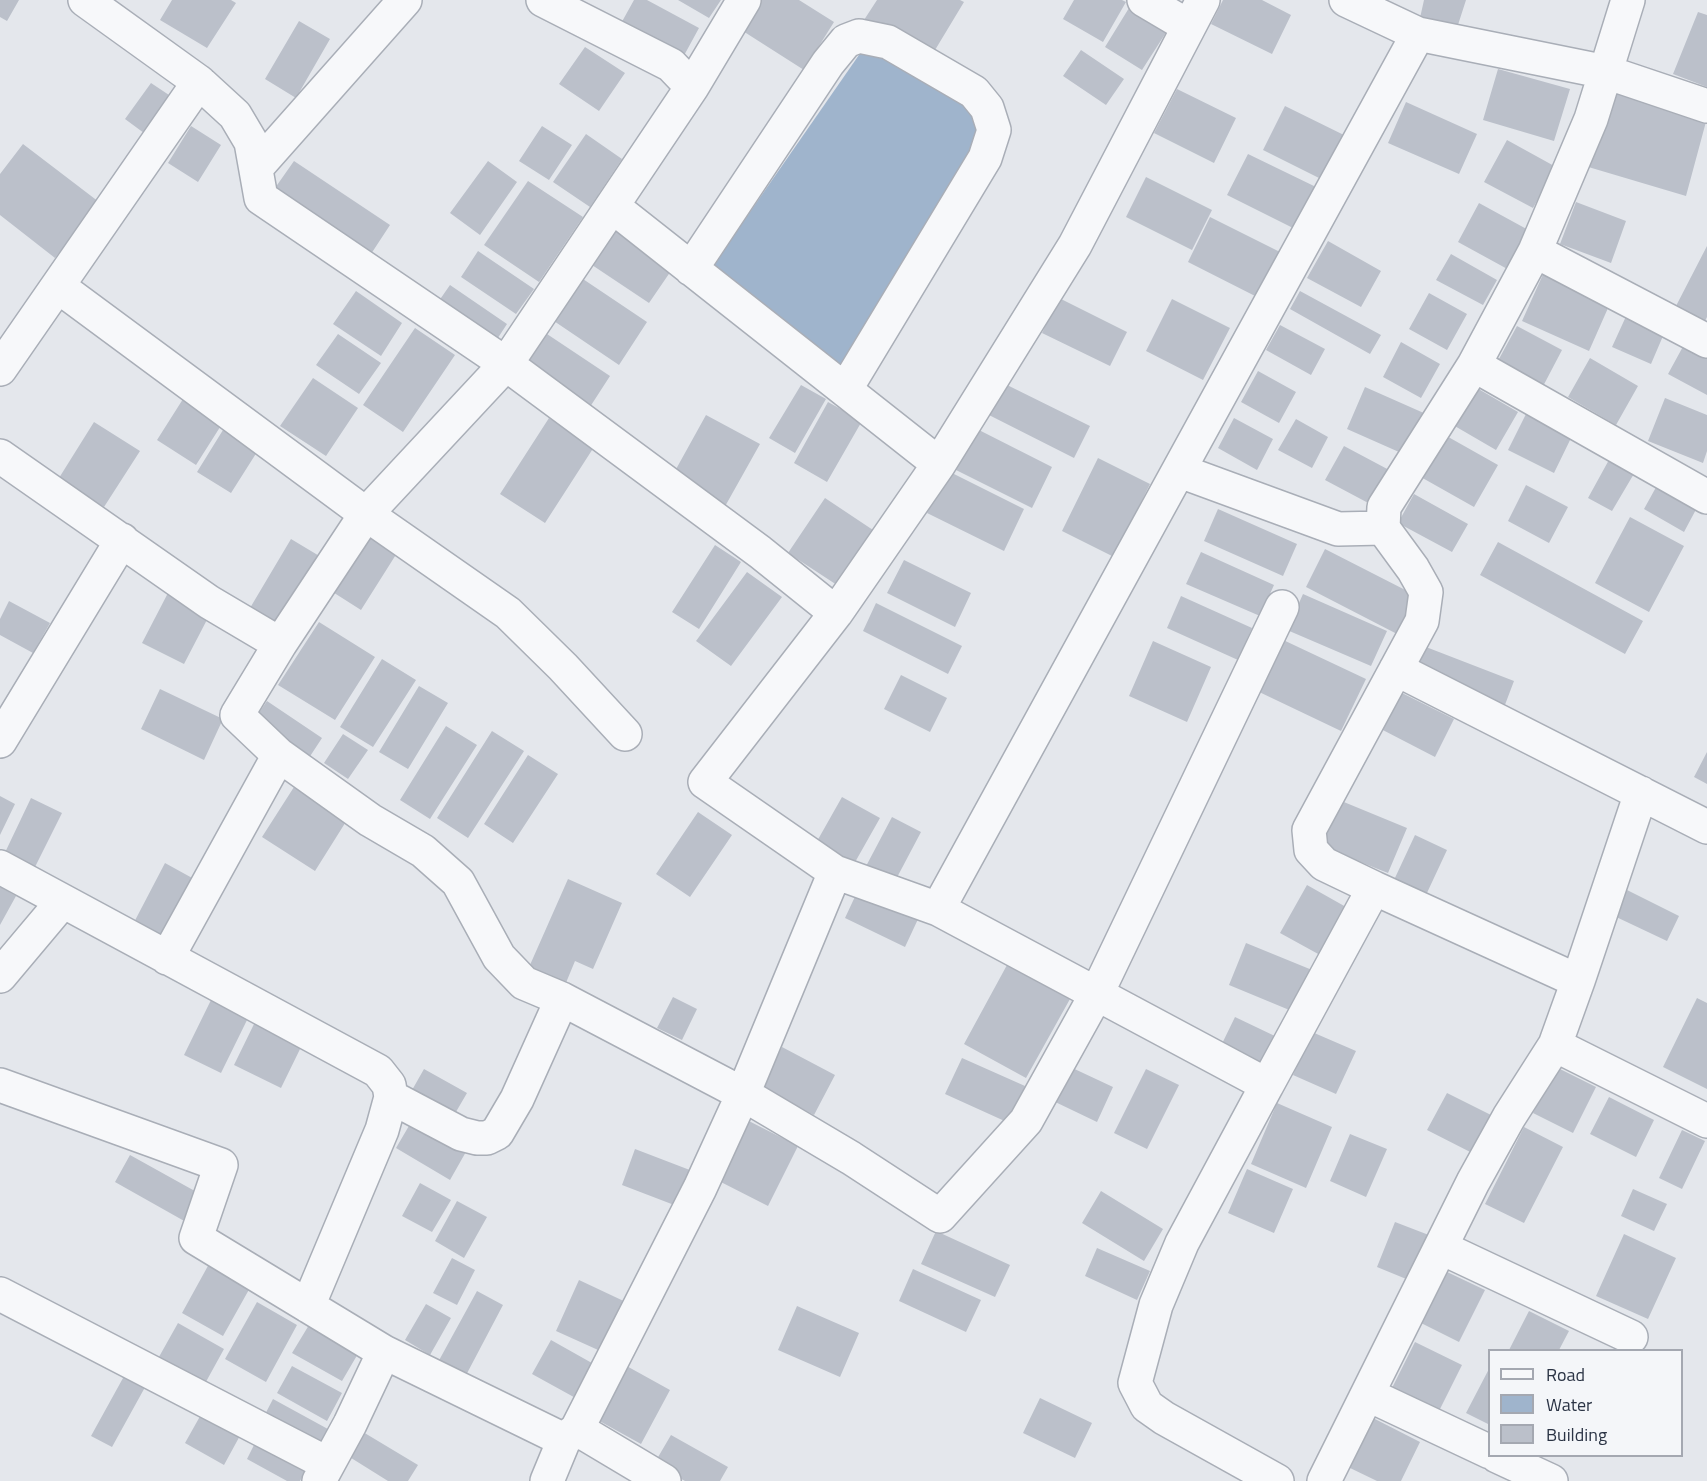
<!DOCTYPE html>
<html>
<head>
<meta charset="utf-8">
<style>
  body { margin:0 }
  #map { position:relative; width:1707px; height:1481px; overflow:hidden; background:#e4e7ec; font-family:"Titillium Web",sans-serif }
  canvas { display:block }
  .legend { position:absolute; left:1488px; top:1349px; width:195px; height:108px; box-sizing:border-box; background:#f4f6f9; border:2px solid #a4a8b1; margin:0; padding:8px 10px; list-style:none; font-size:18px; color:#2b3445 }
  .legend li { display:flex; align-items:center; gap:12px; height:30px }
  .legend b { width:30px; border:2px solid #a4a8b1 }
</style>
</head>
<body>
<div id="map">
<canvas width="1707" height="1481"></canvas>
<ul class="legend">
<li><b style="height:8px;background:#f7f8fa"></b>Road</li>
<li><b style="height:16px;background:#9fb4cc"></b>Water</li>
<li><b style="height:16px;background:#bbc0ca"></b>Building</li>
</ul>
</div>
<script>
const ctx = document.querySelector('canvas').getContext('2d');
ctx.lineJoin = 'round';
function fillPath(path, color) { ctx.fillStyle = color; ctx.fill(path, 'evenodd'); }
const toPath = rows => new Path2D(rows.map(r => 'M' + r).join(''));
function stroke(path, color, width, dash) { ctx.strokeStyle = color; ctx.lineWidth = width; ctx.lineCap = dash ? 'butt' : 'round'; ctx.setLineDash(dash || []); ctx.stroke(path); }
fillPath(toPath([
  [868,42,973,98,990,124,844,368,711,268]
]), '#9fb4cc');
fillPath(toPath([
  [0,0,19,0,7,21,0,17],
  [172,0,231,0,236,3,207,48,160,20],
  [634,0,647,0,699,28,681,61,619,27],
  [678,0,721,0,709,18],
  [752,0,799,0,834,22,804,70,735,26],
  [877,0,960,0,964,2,929,60,864,20],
  [1074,0,1122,0,1126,2,1103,42,1063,19],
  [1223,0,1262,0,1291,15,1272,54,1211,24],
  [1424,0,1466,0,1457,28,1420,18],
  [1129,8,1167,31,1142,70,1105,47],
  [1698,12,1707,15,1707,87,1673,74],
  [299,21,330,39,296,98,265,79],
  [585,47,625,73,599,111,559,84],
  [1081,50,1124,79,1106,105,1063,76],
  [1498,69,1570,89,1554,141,1483,120],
  [151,83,175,99,148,136,125,119],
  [1608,88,1707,118,1686,196,1585,166],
  [1177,89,1236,118,1214,163,1154,133],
  [1406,102,1477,134,1459,174,1388,143],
  [1285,106,1350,138,1327,182,1263,150],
  [191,126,221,145,198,182,168,163],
  [542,126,572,145,549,180,519,161],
  [586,134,622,159,590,207,553,182],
  [1507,140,1556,167,1533,208,1484,182],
  [23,144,99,202,55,258,0,215,0,174],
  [1248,154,1316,187,1295,229,1227,195],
  [294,161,390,225,371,254,275,188],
  [488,161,517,182,480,235,450,213],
  [1146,177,1212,210,1192,250,1126,217],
  [528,181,583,217,539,282,484,245],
  [1576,202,1626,221,1611,263,1560,244],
  [1479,203,1532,232,1511,271,1458,242],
  [1210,217,1282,253,1259,298,1188,262],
  [615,225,675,265,649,303,589,263],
  [1328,241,1381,271,1361,307,1307,278],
  [1707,246,1707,317,1705,321,1676,306],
  [478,251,534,289,516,314,461,277],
  [1451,254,1497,280,1483,305,1436,280],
  [1545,270,1612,299,1589,351,1522,321],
  [577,275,647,322,619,365,548,317],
  [450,285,507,324,492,347,434,308],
  [356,291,402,323,381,356,333,324],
  [1300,291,1381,335,1370,354,1290,309],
  [1429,293,1467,314,1447,350,1409,329],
  [1059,298,1127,332,1110,366,1042,333],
  [1172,299,1230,328,1203,380,1146,351],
  [1628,312,1666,329,1651,364,1612,347],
  [1280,325,1325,349,1311,375,1266,350],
  [1517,326,1562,350,1540,392,1494,368],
  [415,328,455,355,403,432,363,405],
  [544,332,610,376,588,410,521,365],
  [338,334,381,363,359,394,316,365],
  [1686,341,1707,352,1707,395,1668,374],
  [1401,342,1440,364,1421,398,1383,377],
  [1590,358,1638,386,1616,425,1568,397],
  [1258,371,1296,392,1279,423,1241,402],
  [313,378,358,408,326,456,280,426],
  [1001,382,1090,426,1074,458,985,413],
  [801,385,826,399,795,453,769,438],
  [1365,387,1426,414,1408,456,1347,429],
  [1475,387,1518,412,1496,450,1453,425],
  [1665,398,1707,415,1707,451,1703,463,1648,441],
  [183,399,222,424,196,465,157,440],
  [828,402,862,421,827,482,794,463],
  [1526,414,1572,436,1554,473,1508,450],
  [706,415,760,444,723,510,670,480],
  [549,418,594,447,545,523,500,494],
  [1234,418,1273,439,1257,470,1218,448],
  [1296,419,1328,437,1312,468,1278,450],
  [94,422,140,451,104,507,59,478],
  [975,428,1052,467,1032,508,954,469],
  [223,430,257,452,231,493,197,472],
  [1443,434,1498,465,1474,507,1419,476],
  [1344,446,1391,471,1372,505,1325,480],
  [1098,458,1150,484,1114,557,1062,531],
  [1610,458,1635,472,1612,511,1588,498],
  [948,471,1024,509,1004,551,927,513],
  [1660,480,1700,502,1684,532,1644,509],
  [1526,485,1568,507,1549,543,1508,521],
  [1414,494,1468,524,1452,552,1398,523],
  [825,498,876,532,840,587,788,553],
  [1218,509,1297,544,1283,576,1204,541],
  [1630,517,1684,546,1649,612,1595,583],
  [363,532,397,553,361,610,328,589],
  [291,539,326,560,286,629,250,608],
  [1498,542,1643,621,1625,654,1480,575],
  [715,545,741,562,699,629,672,612],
  [1325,549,1419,597,1399,635,1306,587],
  [1201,552,1274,585,1260,616,1186,584],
  [904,560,971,593,955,627,887,593],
  [747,572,782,597,731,666,696,641],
  [169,591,211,612,184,664,142,643],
  [1303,594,1387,631,1371,666,1287,630],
  [1181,596,1252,628,1238,660,1167,628],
  [9,601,50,623,33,653,0,635,0,619],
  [876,603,962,646,948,674,863,631],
  [319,622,375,657,335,720,278,685],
  [1279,638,1366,679,1341,731,1255,690],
  [1153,641,1211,667,1187,722,1129,696],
  [1426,647,1514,681,1503,710,1414,676],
  [382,659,416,680,373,747,340,727],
  [901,675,947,698,930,732,884,709],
  [419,686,448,703,408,769,379,752],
  [160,689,223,719,204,760,141,729],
  [1396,690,1454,719,1435,757,1377,727],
  [267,701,322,738,303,767,247,730],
  [446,726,477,745,430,819,400,800],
  [492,731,524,751,468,838,437,818],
  [343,734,368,750,348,779,324,763],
  [1707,752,1707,784,1694,777],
  [528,755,558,774,513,843,484,824],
  [294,787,347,820,315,871,262,837],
  [0,796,15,804,0,835],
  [842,797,880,818,854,864,816,843],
  [31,798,62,813,29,879,0,863],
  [1339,800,1407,828,1388,873,1320,846],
  [698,812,732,835,690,897,656,874],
  [892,817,921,832,893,885,864,870],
  [1415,835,1447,850,1426,895,1394,880],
  [165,863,194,879,158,945,130,930],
  [568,879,622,903,593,969,575,961,563,990,526,974],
  [1307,885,1346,907,1320,955,1280,933],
  [0,887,16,896,0,925],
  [859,888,919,917,905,947,845,918],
  [1625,889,1679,916,1667,941,1612,915],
  [1246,943,1317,972,1299,1014,1229,985],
  [1007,965,1070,999,1026,1078,964,1044],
  [673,997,697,1009,682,1040,657,1028],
  [1697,998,1707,1003,1707,1089,1663,1067],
  [211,1000,248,1018,221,1073,184,1055],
  [1235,1017,1279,1038,1260,1077,1216,1056],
  [255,1022,302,1045,281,1088,234,1065],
  [1312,1032,1356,1051,1336,1094,1293,1075],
  [782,1047,835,1075,814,1115,761,1087],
  [962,1058,1025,1086,1009,1123,945,1094],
  [1066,1065,1113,1087,1097,1122,1049,1099],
  [1556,1067,1596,1087,1573,1133,1533,1113],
  [424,1069,467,1093,446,1129,403,1106],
  [1146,1069,1179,1085,1147,1149,1114,1133],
  [1447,1093,1499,1119,1480,1157,1427,1130],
  [1609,1097,1654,1120,1636,1157,1590,1134],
  [1277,1103,1332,1127,1306,1188,1251,1164],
  [743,1118,798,1146,768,1206,713,1178],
  [413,1119,467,1150,450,1180,396,1148],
  [1524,1127,1563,1147,1524,1223,1485,1204],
  [1682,1130,1705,1141,1682,1189,1659,1178],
  [1350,1134,1387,1149,1366,1197,1330,1181],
  [635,1149,695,1172,682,1208,622,1185],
  [130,1155,202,1195,186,1222,115,1182],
  [1247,1169,1293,1189,1274,1233,1228,1213],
  [420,1183,451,1200,432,1232,402,1216],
  [1633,1189,1667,1204,1654,1231,1621,1216],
  [1101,1191,1163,1229,1144,1261,1082,1223],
  [457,1201,487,1217,464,1258,435,1241],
  [1395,1222,1434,1237,1416,1283,1377,1267],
  [936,1231,1010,1265,995,1297,921,1264],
  [1624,1234,1676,1258,1648,1319,1596,1296],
  [1097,1248,1150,1271,1137,1300,1085,1276],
  [452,1258,475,1270,457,1305,433,1293],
  [209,1264,251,1286,223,1336,182,1313],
  [913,1269,981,1300,966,1332,899,1301],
  [1445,1271,1485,1290,1459,1342,1419,1322],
  [579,1280,630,1304,607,1354,556,1331],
  [477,1291,503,1305,464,1379,437,1364],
  [257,1302,297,1325,266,1382,225,1359],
  [426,1304,451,1318,430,1355,405,1340],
  [797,1306,859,1333,840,1377,778,1350],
  [1529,1311,1569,1331,1559,1350,1509,1350],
  [178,1323,224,1349,202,1389,155,1364],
  [309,1325,359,1352,342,1381,292,1353],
  [551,1340,599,1367,581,1401,532,1374],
  [1415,1342,1462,1365,1437,1415,1390,1392],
  [623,1364,670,1390,641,1444,594,1418],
  [292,1366,342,1393,327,1421,277,1393],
  [1490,1367,1490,1425,1466,1413],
  [128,1369,149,1380,112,1447,91,1436],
  [1040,1398,1092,1423,1075,1458,1023,1433],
  [273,1399,337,1434,323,1459,260,1424],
  [203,1411,242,1432,224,1465,185,1443],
  [1373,1418,1420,1442,1401,1481,1377,1481,1348,1467],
  [363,1432,418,1465,408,1481,388,1481,348,1456],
  [671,1435,728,1467,720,1481,685,1481,654,1464],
  [257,1439,308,1467,300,1481,287,1481,247,1459]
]), '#bbc0ca');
const minor = toPath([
  [543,0,671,65,692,87,506,364,760,552,836,613,939,464,1075,245,1203,0],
  [1144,0,1188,26],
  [1628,0,1591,119,1535,251,1474,365,1707,497],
  [1418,34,1606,72,1707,106],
  [199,82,235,115,251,142,261,198,506,364,366,514,280,644],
  [692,87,744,0],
  [256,168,405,0],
  [612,206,939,464],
  [1535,251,1707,341],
  [691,269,828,63,846,41,859,36,888,42,974,92,987,108,994,130,985,158,845,390],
  [59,287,366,514,508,613,563,667,625,734],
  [0,369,199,82,85,0],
  [0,456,209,602,280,644,237,715,279,755,370,820,423,851,458,882,499,957,524,983,562,999,743,1094,700,1188,577,1429,664,1481],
  [1180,471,1338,529,1383,528],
  [836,613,705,782,835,872,938,909,1267,1085,1374,888,1578,981,1555,1045,1509,1117,1473,1182,1324,1481],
  [1396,669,1707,827],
  [0,741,122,540],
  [0,867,378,1071,389,1085,391,1097,382,1130,308,1306],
  [835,872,743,1094,851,1158,940,1216,1026,1121,1097,993,1282,607],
  [1374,888,1324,864,1311,850,1309,830,1422,621,1426,592,1413,569,1383,528,1384,507,1474,365],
  [938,909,1418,34,1346,0],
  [167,958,279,755],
  [0,976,63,901],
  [1578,981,1641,793],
  [1555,1045,1707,1121],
  [0,1085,221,1165,196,1238,384,1352,564,1440,577,1429],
  [1267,1085,1182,1243,1156,1305,1135,1383,1147,1406,1164,1418,1277,1481],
  [391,1097,461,1134,477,1138,487,1138,497,1133,517,1099,562,999],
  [1442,1248,1631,1337],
  [0,1294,328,1464],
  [1369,1395,1490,1452],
  [1497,1456,1551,1481],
  [319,1481,350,1424,384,1352],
  [547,1481,564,1440]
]);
stroke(minor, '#a9aeb7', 36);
stroke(minor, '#f7f8fa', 33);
</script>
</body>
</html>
